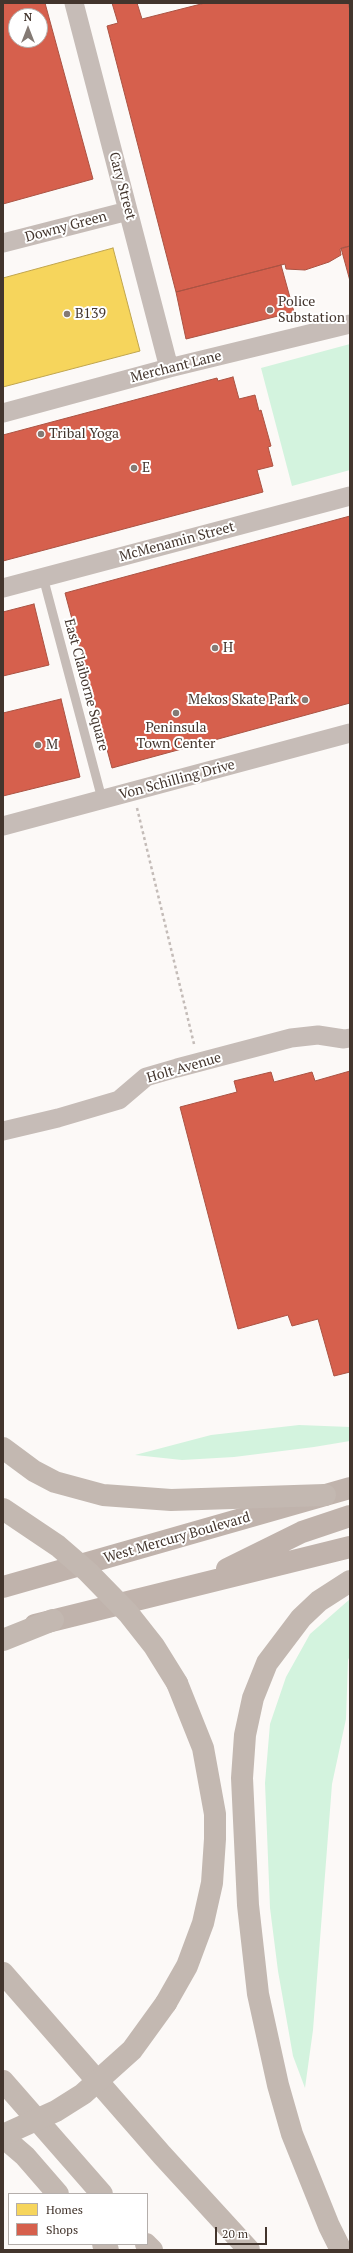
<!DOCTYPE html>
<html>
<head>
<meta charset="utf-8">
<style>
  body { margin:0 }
  #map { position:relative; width:353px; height:2253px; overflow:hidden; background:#fcf9f7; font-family:"PT Serif",serif }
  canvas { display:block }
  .frame { position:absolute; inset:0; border:4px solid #43352d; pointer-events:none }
  .legend { position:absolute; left:8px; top:2193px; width:140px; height:52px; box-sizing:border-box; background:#fff; border:1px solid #b4aeab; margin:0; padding:5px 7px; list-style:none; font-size:12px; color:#43352d }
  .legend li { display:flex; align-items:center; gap:8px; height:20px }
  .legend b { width:20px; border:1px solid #b4aeab }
  .north { position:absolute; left:8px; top:8px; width:40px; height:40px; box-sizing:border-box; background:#fff; border:1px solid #b4aeab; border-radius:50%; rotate:0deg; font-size:11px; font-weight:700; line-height:16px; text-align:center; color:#43352d }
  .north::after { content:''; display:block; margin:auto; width:14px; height:18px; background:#847a74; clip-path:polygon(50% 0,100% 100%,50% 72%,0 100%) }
  .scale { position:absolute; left:215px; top:2227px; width:52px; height:18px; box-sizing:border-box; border:2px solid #43352d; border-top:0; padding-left:5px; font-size:12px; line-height:14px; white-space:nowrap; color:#43352d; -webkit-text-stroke:3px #fff; paint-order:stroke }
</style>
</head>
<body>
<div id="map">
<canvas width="353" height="2253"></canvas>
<div class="frame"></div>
<ul class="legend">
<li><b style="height:11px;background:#f6d55c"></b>Homes</li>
<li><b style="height:11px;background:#d6604d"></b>Shops</li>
</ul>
<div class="north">N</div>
<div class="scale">20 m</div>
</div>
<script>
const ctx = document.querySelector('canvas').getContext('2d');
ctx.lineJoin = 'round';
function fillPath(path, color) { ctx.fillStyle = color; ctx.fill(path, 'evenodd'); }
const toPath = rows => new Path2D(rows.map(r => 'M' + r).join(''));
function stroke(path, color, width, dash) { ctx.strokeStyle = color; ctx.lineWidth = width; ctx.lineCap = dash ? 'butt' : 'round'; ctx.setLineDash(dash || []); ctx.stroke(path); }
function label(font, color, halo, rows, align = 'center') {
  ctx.font = font + ' "PT Serif",serif'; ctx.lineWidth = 4; ctx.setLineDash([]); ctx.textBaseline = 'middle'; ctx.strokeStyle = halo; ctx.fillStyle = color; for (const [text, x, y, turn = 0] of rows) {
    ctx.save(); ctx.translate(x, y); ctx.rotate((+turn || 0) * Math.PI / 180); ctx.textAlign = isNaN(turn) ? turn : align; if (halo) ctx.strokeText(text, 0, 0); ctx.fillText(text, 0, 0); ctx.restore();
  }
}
fillPath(toPath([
  [350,344,350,470,292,486,261,368],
  [299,1425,350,1427,350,1441,314,1447,234,1457,182,1460,135,1455,211,1435],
  [350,1599,350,1656,348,1660,346,1719,332,1784,313,2030,305,2088,293,2056,278,1971,270,1908,265,1783,270,1724,286,1677,310,1634]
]), '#d3f3de');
const homes = toPath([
  [113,248,140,351,3,387,3,278,113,248]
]);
fillPath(homes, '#f6d55c');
stroke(homes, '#c0a54e', 1);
const shops = toPath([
  [3,3,45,3,93,179,3,204,3,3],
  [16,16,40,16,40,40,16,40,16,16],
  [112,3,137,3,142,19,205,3,348,3,350,10,350,246,340,249,341,255,329,262,305,270,286,269,285,264,176,292,107,26,118,23,112,3],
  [350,246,350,281,341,248,350,246],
  [281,265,294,312,186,339,176,292,281,265],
  [233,377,239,399,255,395,259,411,261,410,271,446,268,447,273,466,257,470,263,492,3,561,3,435,217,378,218,381,233,377],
  [350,516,350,703,112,768,65,593,350,516],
  [34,604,49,665,3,676,3,612,34,604],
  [61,699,80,777,3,796,3,713,61,699],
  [350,1071,350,1372,334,1376,318,1319,292,1326,288,1315,238,1329,180,1107,237,1092,234,1081,271,1072,274,1082,312,1072,315,1081,350,1071]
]);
fillPath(shops, '#d6604d');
stroke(shops, '#aa5343', 1);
stroke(toPath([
  [137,808,194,1044]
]), '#c4bcb8', 2.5, [3, 3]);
stroke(toPath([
  [43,577,102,799]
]), '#c6bcb7', 9);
stroke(toPath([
  [74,3,169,368],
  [3,243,128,211],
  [3,413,169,368,350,324],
  [3,588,350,496],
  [3,826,350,733],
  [3,1131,58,1118,119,1100,146,1077,177,1068,291,1038,318,1035,344,1039,350,1038]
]), '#c6bcb7', 19);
stroke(toPath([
  [227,1569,302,1532,350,1516],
  [3,1587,350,1488],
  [35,1625,350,1547]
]), '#c0b3ac', 22);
stroke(toPath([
  [3,1448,34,1471,55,1482,103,1495,171,1500,325,1495],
  [3,1640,53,1620],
  [3,1973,162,2155,249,2250],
  [166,2003,187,1966,203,1923,212,1883,215,1839,215,1814,203,1748,177,1683],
  [3,2081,102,2194],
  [3,2137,25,2156,58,2194],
  [103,2244,108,2250],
  [146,2244,152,2250],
  [341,2250,329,2226,292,2134,278,2085,258,1994,248,1905,242,1778,245,1735,253,1698,267,1663,301,1618,319,1601,350,1581]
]), '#c3b8b1', 22);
stroke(toPath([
  [3,1509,58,1546,88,1572,128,1613,154,1646,177,1683],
  [3,2135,56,2111,83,2094,132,2050,166,2003]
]), '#c3b8b1', 22);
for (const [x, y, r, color] of [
  [270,310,4,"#847a74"],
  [67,314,4,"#847a74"],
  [41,434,4,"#847a74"],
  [134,468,4,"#847a74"],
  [215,648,4,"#847a74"],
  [305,700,4,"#847a74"],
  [176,713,4,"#847a74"],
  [38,745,4,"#847a74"]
]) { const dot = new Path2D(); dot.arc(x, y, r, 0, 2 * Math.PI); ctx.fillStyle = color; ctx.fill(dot); stroke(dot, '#fff', 1.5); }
label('14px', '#43352d', '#fff', [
  ["Cary Street",122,186,75],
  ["Downy Green",66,227,-15],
  ["Merchant Lane",176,367,-14],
  ["McMenamin Street",177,542,-15],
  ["East Claiborne Square",86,685,75],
  ["Von Schilling Drive",177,780,-15],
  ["Holt Avenue",184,1068,-16],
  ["West Mercury Boulevard",177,1538,-16]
]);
label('14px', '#43352d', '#fff', [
  ["Police",278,302],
  ["Substation",278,318],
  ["B139",75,314],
  ["Tribal Yoga",49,434],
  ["E",142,468],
  ["H",223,648],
  ["Mekos Skate Park",297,700,"right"],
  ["Peninsula",176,728,"center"],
  ["Town Center",176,744,"center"],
  ["M",46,745]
], 'left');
</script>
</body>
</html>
